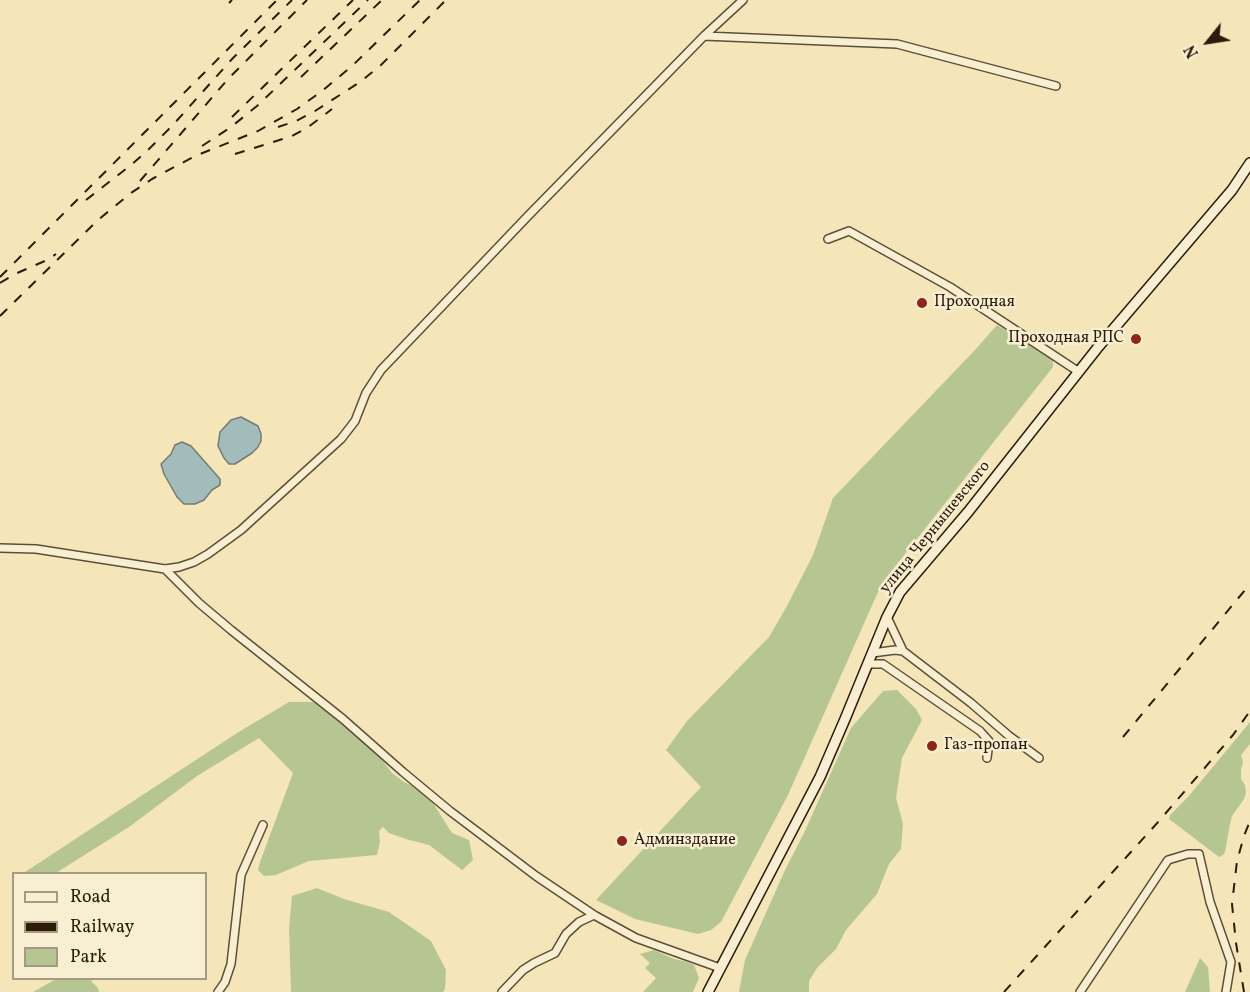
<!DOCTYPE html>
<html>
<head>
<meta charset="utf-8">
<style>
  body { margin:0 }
  #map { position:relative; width:1250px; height:992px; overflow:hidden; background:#f4e6b9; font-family:Vollkorn,serif }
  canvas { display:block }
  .legend { position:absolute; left:12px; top:872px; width:195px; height:108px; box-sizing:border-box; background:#f8efd2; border:2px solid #a79a82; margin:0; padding:8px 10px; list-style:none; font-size:18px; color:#2e1a0a }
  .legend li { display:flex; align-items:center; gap:12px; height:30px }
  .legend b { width:30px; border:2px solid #a79a82 }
  .north { position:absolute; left:1178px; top:12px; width:60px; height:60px; -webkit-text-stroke:4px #f8efd2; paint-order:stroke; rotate:240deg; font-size:16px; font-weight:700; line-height:24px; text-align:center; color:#2e1a0a }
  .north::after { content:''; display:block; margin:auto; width:21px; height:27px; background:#2e1a0a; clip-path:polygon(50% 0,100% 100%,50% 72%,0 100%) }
</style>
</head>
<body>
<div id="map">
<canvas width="1250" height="992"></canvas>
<ul class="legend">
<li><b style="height:8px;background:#f8efd2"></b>Road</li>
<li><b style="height:8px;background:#2e1a0a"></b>Railway</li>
<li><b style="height:16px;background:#b6c693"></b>Park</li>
</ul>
<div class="north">N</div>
</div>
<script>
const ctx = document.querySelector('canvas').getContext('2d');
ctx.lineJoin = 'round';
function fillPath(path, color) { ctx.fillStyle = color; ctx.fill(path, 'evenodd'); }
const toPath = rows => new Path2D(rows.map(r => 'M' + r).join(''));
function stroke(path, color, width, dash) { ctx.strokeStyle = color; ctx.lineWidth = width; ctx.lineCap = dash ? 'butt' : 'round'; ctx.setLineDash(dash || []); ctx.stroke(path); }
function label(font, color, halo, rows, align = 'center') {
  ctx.font = font + ' Vollkorn,serif'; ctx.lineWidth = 5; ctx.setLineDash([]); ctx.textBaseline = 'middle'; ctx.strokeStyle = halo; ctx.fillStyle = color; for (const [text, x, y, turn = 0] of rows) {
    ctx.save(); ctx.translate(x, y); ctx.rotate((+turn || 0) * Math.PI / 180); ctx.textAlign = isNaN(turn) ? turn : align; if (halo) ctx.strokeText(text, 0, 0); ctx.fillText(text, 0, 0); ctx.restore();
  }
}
fillPath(toPath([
  [997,325,1053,359,1053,367,882,583,788,795,721,922,711,930,698,934,635,919,596,900,701,787,666,750,687,721,769,637,787,606,813,555,833,498,975,350],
  [897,690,916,709,922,720,902,758,896,798,903,824,901,849,889,864,877,894,846,930,836,949,817,968,809,981,809,992,739,992,745,960,785,870,804,833,851,728,883,691],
  [289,702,316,702,371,745,392,773,404,782,426,792,452,833,469,840,473,860,462,870,429,845,406,839,389,833,383,827,379,831,380,842,377,855,309,861,276,875,264,876,258,870,260,862,293,773,259,738,197,776,129,827,56,873,22,874,237,733],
  [1250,722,1250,744,1241,755,1243,762,1241,770,1241,779,1245,785,1246,792,1244,799,1232,816,1230,824,1225,852,1223,855,1219,857,1169,819,1170,815,1188,797],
  [317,888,344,899,389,912,431,941,446,970,445,989,443,992,291,992,289,928,292,896],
  [654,950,674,959,684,961,694,965,699,978,693,992,643,992,656,978,645,968,650,963,640,954],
  [1200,958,1208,967,1210,992,1185,992],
  [56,979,91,979,92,982,98,988,99,992,33,992]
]), '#b6c693');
const water = toPath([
  [241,417,258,426,261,434,261,441,258,447,252,453,235,464,229,464,224,458,218,446,220,432,231,420,241,417],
  [182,442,191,446,220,479,220,485,212,490,204,500,195,504,184,504,177,497,164,474,161,464,171,454,175,445,182,442]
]);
fillPath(water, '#a2bcbb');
stroke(water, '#747b74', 1.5);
const minor = toPath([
  [704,36,897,44,1056,86],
  [828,239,849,231,950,287,1079,372],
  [0,548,36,549,165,569,179,567,194,562,208,554,241,530,341,439,355,421,366,393,381,370,527,217,704,36,743,0],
  [165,569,199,603,231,630,343,719,403,772,450,811,536,876,594,915,636,938,720,968],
  [887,617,903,651,971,703,1008,735,1039,758],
  [872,653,895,650,903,651],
  [868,664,883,664,980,731,989,741,987,758],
  [218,992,225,982,231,964,241,875,263,825],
  [502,992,523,970,534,963,555,953,566,934,579,922,594,915],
  [1080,992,1168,860,1188,854,1199,854,1210,902,1231,962,1226,992]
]);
const secondary = toPath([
  [708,992,820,777,845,719,887,617,900,592,968,512,1099,346,1232,190,1250,163]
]);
stroke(minor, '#604d36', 10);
stroke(secondary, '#2e1a0a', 12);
stroke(minor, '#f8efd2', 7);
stroke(secondary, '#f8efd2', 9);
stroke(toPath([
  [229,3,232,0],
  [301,77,382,0],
  [232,117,353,0],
  [278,127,296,121,315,111,360,82,381,65,446,0],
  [202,146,231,127,257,106,368,0],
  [235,154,292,136,307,128,332,109],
  [140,181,228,79,307,0],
  [86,200,131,165,147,151,172,126,233,58,292,0],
  [0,277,277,0],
  [0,283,15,274,47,260,56,254],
  [0,316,98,220,131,193,152,179,195,156,258,131,297,109,322,91,352,66,420,0],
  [1123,737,1250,584],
  [1004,992,1159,821,1233,735,1250,711],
  [1244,992,1236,943,1232,904,1237,861,1244,836,1250,821]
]), '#2e1a0a', 2, [10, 10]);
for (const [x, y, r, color] of [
  [922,303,6,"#8f2418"],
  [1136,339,6,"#8f2418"],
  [932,746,6,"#8f2418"],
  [622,841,6,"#8f2418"]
]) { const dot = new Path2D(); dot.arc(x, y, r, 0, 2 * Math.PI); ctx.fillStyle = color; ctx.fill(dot); stroke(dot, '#f8efd2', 2); }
label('16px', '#2e1a0a', '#f8efd2', [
  ["Проходная",934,303],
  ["Проходная РПС",1124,339,"right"],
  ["Газ-пропан",944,746],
  ["Админздание",634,841]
], 'left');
label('16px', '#2e1a0a', '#f8efd2', [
  ["улица Чернышевского",936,528,-51]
]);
</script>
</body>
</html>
